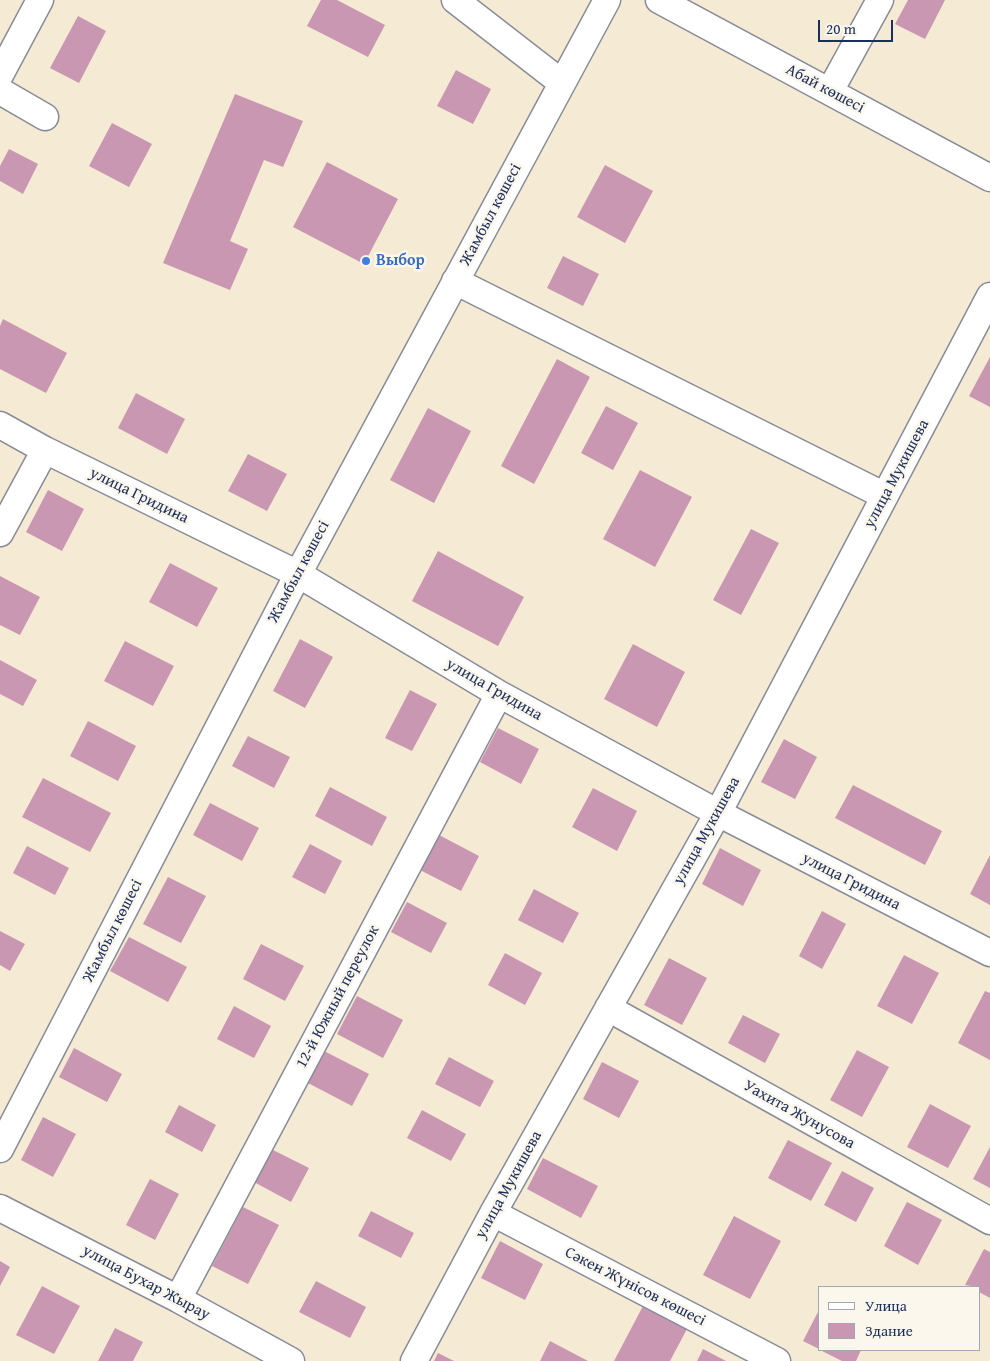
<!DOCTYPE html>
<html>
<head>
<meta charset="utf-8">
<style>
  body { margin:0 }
  #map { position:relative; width:990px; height:1361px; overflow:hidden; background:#f5ead4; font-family:"Gentium Book Plus",serif }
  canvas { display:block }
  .legend { position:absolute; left:818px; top:1286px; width:162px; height:65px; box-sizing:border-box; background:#fbf7ec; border:1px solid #a1a7b3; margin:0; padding:6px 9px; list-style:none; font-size:15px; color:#1b2f5e }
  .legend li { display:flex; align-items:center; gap:10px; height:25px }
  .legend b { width:25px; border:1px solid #a1a7b3 }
  .scale { position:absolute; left:818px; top:20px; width:75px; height:22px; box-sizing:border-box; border:2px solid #1b2f5e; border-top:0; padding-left:6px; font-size:15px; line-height:18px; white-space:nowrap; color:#1b2f5e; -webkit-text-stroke:4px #fbf7ec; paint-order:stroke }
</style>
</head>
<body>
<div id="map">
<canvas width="990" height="1361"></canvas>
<ul class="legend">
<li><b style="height:6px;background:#fff"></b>Улица</li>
<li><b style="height:14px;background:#ca97b2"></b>Здание</li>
</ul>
<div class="scale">20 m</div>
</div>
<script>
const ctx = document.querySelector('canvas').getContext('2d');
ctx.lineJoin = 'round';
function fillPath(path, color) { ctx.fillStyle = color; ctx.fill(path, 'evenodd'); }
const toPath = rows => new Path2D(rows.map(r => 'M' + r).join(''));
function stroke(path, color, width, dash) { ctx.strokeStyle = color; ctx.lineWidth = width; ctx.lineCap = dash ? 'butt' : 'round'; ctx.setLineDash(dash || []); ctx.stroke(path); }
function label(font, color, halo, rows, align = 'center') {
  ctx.font = font + ' "Gentium Book Plus",serif'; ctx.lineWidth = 5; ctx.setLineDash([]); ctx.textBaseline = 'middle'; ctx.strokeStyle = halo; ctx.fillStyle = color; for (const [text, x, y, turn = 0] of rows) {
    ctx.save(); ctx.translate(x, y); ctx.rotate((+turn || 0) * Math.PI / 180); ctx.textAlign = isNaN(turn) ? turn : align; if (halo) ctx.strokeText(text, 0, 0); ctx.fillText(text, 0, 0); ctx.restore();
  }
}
fillPath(toPath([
  [321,0,337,0,385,25,368,57,307,26],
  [908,0,945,0,925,39,895,24],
  [78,16,106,31,79,83,50,68],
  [456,70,491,89,473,124,437,106],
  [235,94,303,121,283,167,264,160,230,241,248,249,230,290,163,263],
  [112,123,152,144,129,187,89,166],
  [9,149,38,164,23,194,0,181,0,166],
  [327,162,398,199,364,264,293,227],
  [605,165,653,191,625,243,577,217],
  [563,256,599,274,583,306,547,288],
  [3,319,67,353,46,393,0,369,0,326],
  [990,357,990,407,969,396],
  [557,359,590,377,534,484,501,466],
  [136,393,185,419,167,454,118,428],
  [606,406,638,423,613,470,581,453],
  [428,408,471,431,434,503,390,480],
  [248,454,287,474,267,511,228,491],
  [640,470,692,497,655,567,603,539],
  [48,490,84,509,62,551,26,532],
  [751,529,779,543,741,615,713,600],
  [438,551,524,597,498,646,412,601],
  [170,563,218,588,197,627,149,602],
  [0,576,40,597,20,635,0,625],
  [300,639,333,657,305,708,273,691],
  [125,641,174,666,153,706,104,681],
  [633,644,685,672,657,727,604,699],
  [0,660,37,680,23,706,0,694],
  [410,690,437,704,412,751,385,738],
  [88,721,136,746,118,781,70,756],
  [498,728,539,749,521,784,480,762],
  [248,736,290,757,274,788,232,766],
  [784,739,817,757,795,799,761,782],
  [43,778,111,813,90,852,22,817],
  [853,785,942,831,925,865,835,818],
  [330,787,387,817,372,846,315,816],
  [593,788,637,811,617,851,572,827],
  [210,803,259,828,242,861,193,835],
  [439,835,479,856,461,891,420,870],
  [310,844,342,861,325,894,292,877],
  [27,846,69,868,55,895,13,873],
  [720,848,761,870,743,906,702,884],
  [990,855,990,905,970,894],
  [168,877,206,896,181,943,143,924],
  [534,889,579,913,563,943,518,920],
  [407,902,447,923,431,953,391,932],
  [822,911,846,924,822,969,799,956],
  [0,931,25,944,10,971,0,965],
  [129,937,187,967,168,1002,110,971],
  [261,944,304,966,285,1001,243,979],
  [505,953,542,973,525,1005,488,985],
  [904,955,939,973,912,1024,877,1006],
  [669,958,707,978,682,1025,644,1005],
  [985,991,990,993,990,1060,958,1043],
  [357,996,403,1020,383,1058,337,1034],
  [234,1006,271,1026,254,1058,217,1039],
  [743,1015,780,1034,765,1063,728,1043],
  [74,1048,122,1074,107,1102,59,1077],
  [857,1050,889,1067,862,1117,830,1100],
  [324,1051,369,1074,352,1106,308,1083],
  [449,1057,494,1081,480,1107,435,1084],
  [602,1062,639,1081,619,1118,583,1099],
  [930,1104,971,1126,948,1168,907,1147],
  [179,1105,216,1125,202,1152,165,1132],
  [422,1110,466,1134,451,1161,407,1138],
  [43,1117,76,1134,53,1177,21,1160],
  [788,1140,832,1163,811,1201,768,1178],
  [990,1147,990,1188,973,1179],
  [271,1149,309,1168,291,1202,254,1182],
  [543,1158,598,1186,581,1218,527,1189],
  [842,1171,874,1188,856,1222,824,1205],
  [150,1179,179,1194,155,1240,126,1225],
  [907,1202,942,1220,918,1265,884,1246],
  [243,1207,279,1225,248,1284,212,1266],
  [371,1211,414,1233,401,1258,358,1236],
  [734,1216,781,1241,750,1299,703,1275],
  [500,1241,543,1264,525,1300,481,1278],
  [984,1249,990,1252,990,1298,979,1292,979,1287,965,1285],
  [0,1261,10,1267,0,1286],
  [316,1281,366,1307,350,1338,299,1312],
  [42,1286,80,1306,54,1354,16,1335],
  [643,1306,687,1329,670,1361,614,1361],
  [819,1310,819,1349,803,1341],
  [115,1328,143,1342,133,1361,98,1361],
  [550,1341,588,1361,540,1361],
  [703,1349,726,1361,697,1361],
  [820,1350,861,1350,856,1361,842,1361],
  [438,1353,454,1361,434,1361]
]), '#ca97b2');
const minor = toPath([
  [455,0,562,83],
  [659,0,990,178],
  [0,75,40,0],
  [0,91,45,117],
  [830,91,880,0],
  [455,281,885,496],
  [0,425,45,450,298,574,499,694,718,813,990,953],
  [0,533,45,450],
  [608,1008,990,1221],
  [0,1149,298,574,607,0],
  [0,1208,178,1299,291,1361],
  [493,1213,777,1361],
  [178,1299,499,694],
  [414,1361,493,1213,718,813,990,296]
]);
stroke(minor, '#888c99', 29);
stroke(minor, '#fff', 26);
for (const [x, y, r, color] of [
  [366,261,5,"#3f7fe0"]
]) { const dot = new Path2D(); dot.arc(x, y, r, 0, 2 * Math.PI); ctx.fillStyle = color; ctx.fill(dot); stroke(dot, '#fbf7ec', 2); }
label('16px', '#1b2f5e', '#fbf7ec', [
  ["Абай көшесі",825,89,28],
  ["Жамбыл көшесі",491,215,-62],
  ["улица Мукишева",897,474,-62],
  ["улица Гридина",139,496,26],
  ["Жамбыл көшесі",299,572,-62],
  ["улица Гридина",494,690,30],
  ["улица Мукишева",707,831,-61],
  ["улица Гридина",851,882,27],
  ["Жамбыл көшесі",113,931,-63],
  ["12-й Южный переулок",338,997,-62],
  ["Уахита Жунусова",799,1115,29],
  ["улица Мукишева",509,1185,-61],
  ["улица Бухар Жырау",146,1283,28],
  ["Сәкен Жүнісов көшесі",635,1287,27]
]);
label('bold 16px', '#366cbe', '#fbf7ec', [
  ["Выбор",376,261]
], 'left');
</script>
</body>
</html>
